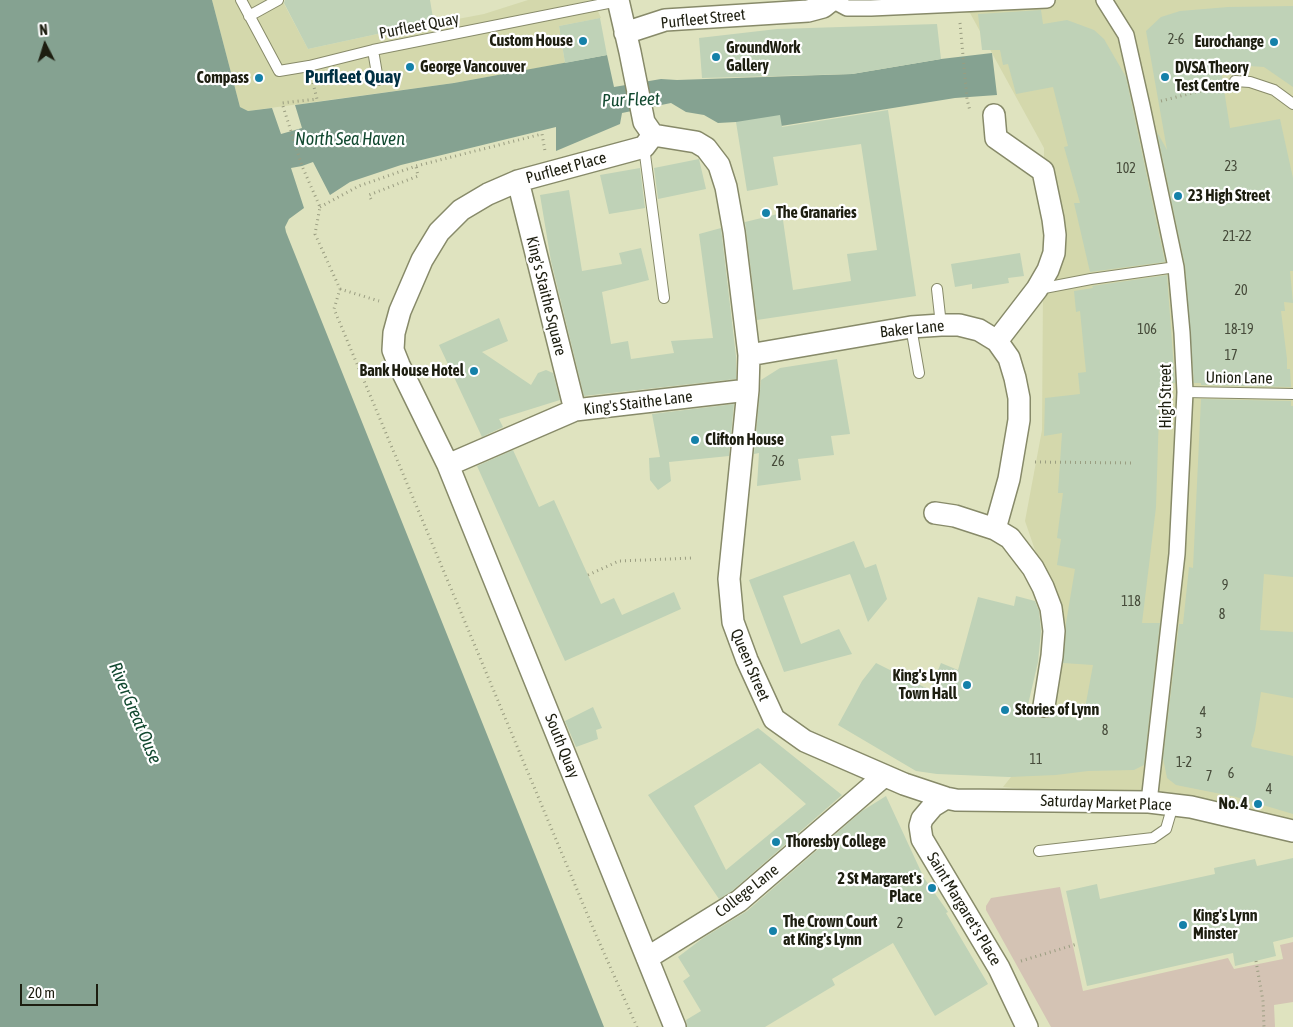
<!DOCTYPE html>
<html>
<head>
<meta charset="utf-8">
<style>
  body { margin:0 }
  #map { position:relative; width:1293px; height:1027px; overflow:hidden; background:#dfe3bf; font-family:"Asap Condensed",sans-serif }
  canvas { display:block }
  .north { position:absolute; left:20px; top:20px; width:50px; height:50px; -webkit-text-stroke:4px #fff; paint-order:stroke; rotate:355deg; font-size:14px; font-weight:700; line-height:20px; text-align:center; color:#1d1e10 }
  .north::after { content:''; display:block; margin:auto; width:18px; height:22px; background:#1d1e10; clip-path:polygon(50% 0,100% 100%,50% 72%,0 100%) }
  .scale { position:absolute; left:20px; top:984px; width:78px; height:22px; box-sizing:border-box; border:2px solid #1d1e10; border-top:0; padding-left:6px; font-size:15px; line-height:18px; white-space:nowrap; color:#1d1e10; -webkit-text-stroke:4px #fff; paint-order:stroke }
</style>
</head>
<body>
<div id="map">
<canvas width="1293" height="1027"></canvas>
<div class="north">N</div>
<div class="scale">20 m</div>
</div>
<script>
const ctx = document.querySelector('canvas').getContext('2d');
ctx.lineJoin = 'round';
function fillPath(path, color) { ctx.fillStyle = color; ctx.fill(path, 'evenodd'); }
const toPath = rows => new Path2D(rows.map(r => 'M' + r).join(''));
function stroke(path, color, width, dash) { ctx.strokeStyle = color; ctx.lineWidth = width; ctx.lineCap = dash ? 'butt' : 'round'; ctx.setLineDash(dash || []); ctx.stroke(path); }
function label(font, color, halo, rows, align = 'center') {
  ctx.font = font + ' "Asap Condensed",sans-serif'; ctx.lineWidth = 4.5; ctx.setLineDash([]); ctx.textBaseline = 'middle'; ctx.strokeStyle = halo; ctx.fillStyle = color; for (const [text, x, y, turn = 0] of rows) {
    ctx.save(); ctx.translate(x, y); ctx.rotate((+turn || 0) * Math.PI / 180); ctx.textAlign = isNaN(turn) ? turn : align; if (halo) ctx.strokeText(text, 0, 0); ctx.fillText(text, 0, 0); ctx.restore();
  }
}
fillPath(toPath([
  [212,0,282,0,308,49,405,28,405,29,484,14,528,0,593,0,601,18,559,26,565,63,454,83,248,111,240,107],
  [862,0,1293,0,1293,825,1233,809,1003,787,1011,777,1027,707,1051,714,1060,623,1025,521,1042,430,1044,148,970,13]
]), '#d4d8ac');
fillPath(toPath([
  [1060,887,1083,991,1228,958,1234,969,1283,959,1280,945,1293,942,1293,1002,1274,1005,1275,1027,1051,1027,986,910,986,906,991,898]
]), '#d4c3b4');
fillPath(toPath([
  [0,0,212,0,240,107,248,111,272,108,281,134,302,128,295,105,454,83,607,55,614,87,661,79,677,80,852,74,941,59,992,53,997,95,955,98,781,126,736,122,718,123,704,115,686,112,671,103,622,113,620,124,556,151,556,127,401,165,350,182,330,195,313,162,302,166,291,168,304,208,289,219,285,227,286,232,604,1027,0,1027]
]), '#85a291');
fillPath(toPath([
  [285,0,430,0,434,24,405,29,405,28,308,49,284,3],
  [1293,6,1293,87,1264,67,1220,64,1230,128,1280,119,1293,178,1293,271,1290,271,1293,303,1284,302,1285,311,1281,311,1287,359,1287,369,1290,369,1291,387,1201,385,1201,383,1194,383,1185,266,1157,132,1167,150,1146,31,1161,17,1180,11,1228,7],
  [1041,10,1043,24,1067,20,1094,30,1104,39,1126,77,1165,262,1090,272,1074,203,1080,203,1064,147,1068,146,1053,87,1016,94,1008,64,1003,65,1000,50,982,50,978,14],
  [600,18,607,55,565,63,559,26],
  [937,24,941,59,852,74,702,78,699,38,777,29],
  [888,110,916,296,757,320,745,222,782,213,793,290,851,281,847,254,877,250,861,144,773,157,778,185,747,191,736,122,780,115,782,127],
  [699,159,706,189,658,199,654,168],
  [640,168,645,208,609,214,600,175],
  [569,190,582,271,622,264,619,253,641,248,649,280,602,292,611,344,628,341,631,359,674,353,671,341,713,338,699,234,721,228,736,356,736,379,584,396,551,261,540,195],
  [1020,253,1024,276,1008,278,1009,283,972,289,972,284,955,287,951,264],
  [1167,275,1175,383,1160,382,1156,507,1142,623,1160,623,1144,765,1134,770,1088,771,1056,775,1009,777,937,774,916,771,838,725,862,681,876,663,930,690,941,663,958,670,978,597,1014,606,1016,596,1035,601,1039,611,1041,631,1038,662,1027,709,1032,710,1036,715,1042,718,1048,718,1054,714,1083,719,1093,665,1063,663,1066,632,1066,623,1075,569,1057,565,1061,539,1057,538,1063,493,1058,493,1062,433,1044,436,1045,398,1080,394,1078,373,1086,372,1080,311,1076,312,1074,291,1093,288,1092,286],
  [499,318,508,341,482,352,531,385,538,373,546,370,553,373,560,400,499,419,503,427,482,437,439,345],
  [837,359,850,434,831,436,834,455,798,459,801,480,757,486,759,453,754,454,761,380,780,368],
  [1201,399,1291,401,1291,406,1293,406,1293,577,1264,574,1260,630,1293,632,1293,698,1261,692,1255,730,1251,745,1252,747,1293,756,1293,814,1236,797,1176,785,1167,778,1163,758,1179,624,1183,624,1189,567,1193,568],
  [734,404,729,456,669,462,671,481,658,490,650,480,649,458,660,457,652,414],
  [513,450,539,507,554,500,601,604,614,598,622,615,674,592,681,609,565,661,477,466],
  [854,541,865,568,876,564,887,599,868,622,850,574,783,596,801,644,839,629,852,654,784,672,749,580],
  [593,707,602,728,596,730,598,739,576,747,565,721],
  [758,728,842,795,732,891,719,899,648,795],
  [760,763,806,804,726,870,694,806],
  [886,796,924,878,948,912,946,913,988,984,935,1016,893,943,832,979,835,985,765,1027,687,1027,686,1020,701,1011,683,981,690,976,678,957,703,938,747,911,862,811],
  [1293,858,1293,937,1273,942,1276,956,1235,966,1233,953,1087,986,1066,891,1097,884,1100,899,1215,874,1214,868,1255,859,1257,866]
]), '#bfd2b7');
const service = toPath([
  [241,0,279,71,309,66,373,50,618,1],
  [249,16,278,0],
  [373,50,378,80],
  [1235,81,1250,82,1274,90,1293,104],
  [644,147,664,298],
  [937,289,941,325],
  [1039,289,1091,279,1176,267],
  [911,327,919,373],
  [1185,392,1293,394],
  [1039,851,1153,838,1166,829,1173,805]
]);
const pedestrian = toPath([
  [832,0,847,8,871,8,1047,0],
  [1104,0,1126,35,1142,106,1176,267,1182,333,1185,392,1177,554,1149,802]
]);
const minor = toPath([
  [618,0,630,52,644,122,653,135],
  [625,33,665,20,808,11,823,7,832,0],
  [994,115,996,138,1043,171,1053,219,1055,235,1054,253,1048,270,1037,289,997,341],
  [653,135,696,142,706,148,719,165,726,187,734,232,749,355,748,390,729,579,733,622,747,660,774,719,805,741,904,784,946,798,956,800,1149,802,1191,807,1293,831],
  [653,135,644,147,518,181,488,194,461,210,439,232,422,260,400,311,394,333,393,350,399,365,448,465,675,1027],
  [518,181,575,410],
  [749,355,911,327,941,325,959,325,979,330,997,341,1009,358,1015,378,1019,398,1019,420,1009,479,995,529],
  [448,465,575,410,748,390],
  [935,513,955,516,995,529,1010,538,1033,568,1043,587,1051,608,1054,631,1052,656,1044,706],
  [946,798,933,806,922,819,920,826,922,839,999,968,1027,1027],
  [647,958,739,901,884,776]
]);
stroke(service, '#878a69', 12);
stroke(pedestrian, '#878a69', 18);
stroke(minor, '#878a69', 24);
stroke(toPath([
  [960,23,967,99,970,111],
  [313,83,317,99,282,103,302,166,320,207,315,234,340,289,334,309,596,935,637,1027],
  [1161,101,1220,86],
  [371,199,369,195,418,176,416,166],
  [320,207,359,186,416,166,542,134,545,151],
  [340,289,379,301],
  [1035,462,1134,463],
  [588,575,619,561,693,558],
  [1021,961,1077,944],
  [1256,961,1263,1001,1264,1027]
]), '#9a9d81', 3, [1, 4]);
stroke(service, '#fff', 10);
stroke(pedestrian, '#fff', 15);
stroke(minor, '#fff', 21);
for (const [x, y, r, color] of [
  [583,41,5,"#1481a9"],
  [1274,42,5,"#1481a9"],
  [716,57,5,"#1481a9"],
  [410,67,5,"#1481a9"],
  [1165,77,5,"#1481a9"],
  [259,78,5,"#1481a9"],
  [1178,196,5,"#1481a9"],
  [766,213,5,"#1481a9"],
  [474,371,5,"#1481a9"],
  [695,440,5,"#1481a9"],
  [967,685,5,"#1481a9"],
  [1005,710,5,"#1481a9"],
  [1258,804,5,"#1481a9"],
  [776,842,5,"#1481a9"],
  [932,888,5,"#1481a9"],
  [1183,925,5,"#1481a9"],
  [773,931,5,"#1481a9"]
]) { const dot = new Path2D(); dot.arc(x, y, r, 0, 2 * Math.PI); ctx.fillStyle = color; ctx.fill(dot); stroke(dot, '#fff', 2); }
label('14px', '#464b3a', null, [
  ["2-6",1176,40],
  ["23",1231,167],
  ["102",1126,169],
  ["21-22",1237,237],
  ["20",1241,291],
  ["106",1147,330],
  ["18-19",1239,330],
  ["17",1231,356],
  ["26",778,462],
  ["9",1225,586],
  ["118",1131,602],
  ["8",1222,615],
  ["4",1203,713],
  ["8",1105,731],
  ["3",1199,734],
  ["11",1036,760],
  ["1-2",1184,763],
  ["6",1231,774],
  ["7",1209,777],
  ["4",1269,790],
  ["2",900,924]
]);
label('16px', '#1d1e10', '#fff', [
  ["Purfleet Street",703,19,-6],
  ["Purfleet Quay",419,26,-11],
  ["Purfleet Place",566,168,-15],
  ["King's Staithe Square",546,296,76],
  ["Baker Lane",912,329,-6],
  ["Union Lane",1239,378,1],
  ["High Street",1166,396,-90],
  ["King's Staithe Lane",638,403,-7],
  ["Queen Street",750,665,67],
  ["South Quay",562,746,68],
  ["Saturday Market Place",1106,803,2],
  ["College Lane",747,891,-38],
  ["Saint Margaret's Place",964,909,59]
]);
label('bold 16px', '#1d1e10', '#fff', [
  ["Custom House",573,41,"right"],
  ["Eurochange",1264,42,"right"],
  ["GroundWork",726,48],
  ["Gallery",726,66],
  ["George Vancouver",420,67],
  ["DVSA Theory",1175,68],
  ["Test Centre",1175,86],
  ["Compass",249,78,"right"],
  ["23 High Street",1188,196],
  ["The Granaries",776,213],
  ["Bank House Hotel",464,371,"right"],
  ["Clifton House",705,440],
  ["King's Lynn",957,676,"right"],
  ["Town Hall",957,694,"right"],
  ["Stories of Lynn",1015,710],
  ["No. 4",1248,804,"right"],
  ["Thoresby College",786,842],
  ["2 St Margaret's",922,879,"right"],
  ["Place",922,897,"right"],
  ["King's Lynn",1193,916],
  ["Minster",1193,934],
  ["The Crown Court",783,922],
  ["at King's Lynn",783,940]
], 'left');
label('italic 18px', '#124930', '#fff', [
  ["Pur Fleet",631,100,-2],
  ["North Sea Haven",350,139],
  ["River Great Ouse",135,713,67]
]);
label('bold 19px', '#003043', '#fff', [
  ["Purfleet Quay",353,77]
]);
</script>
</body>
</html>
